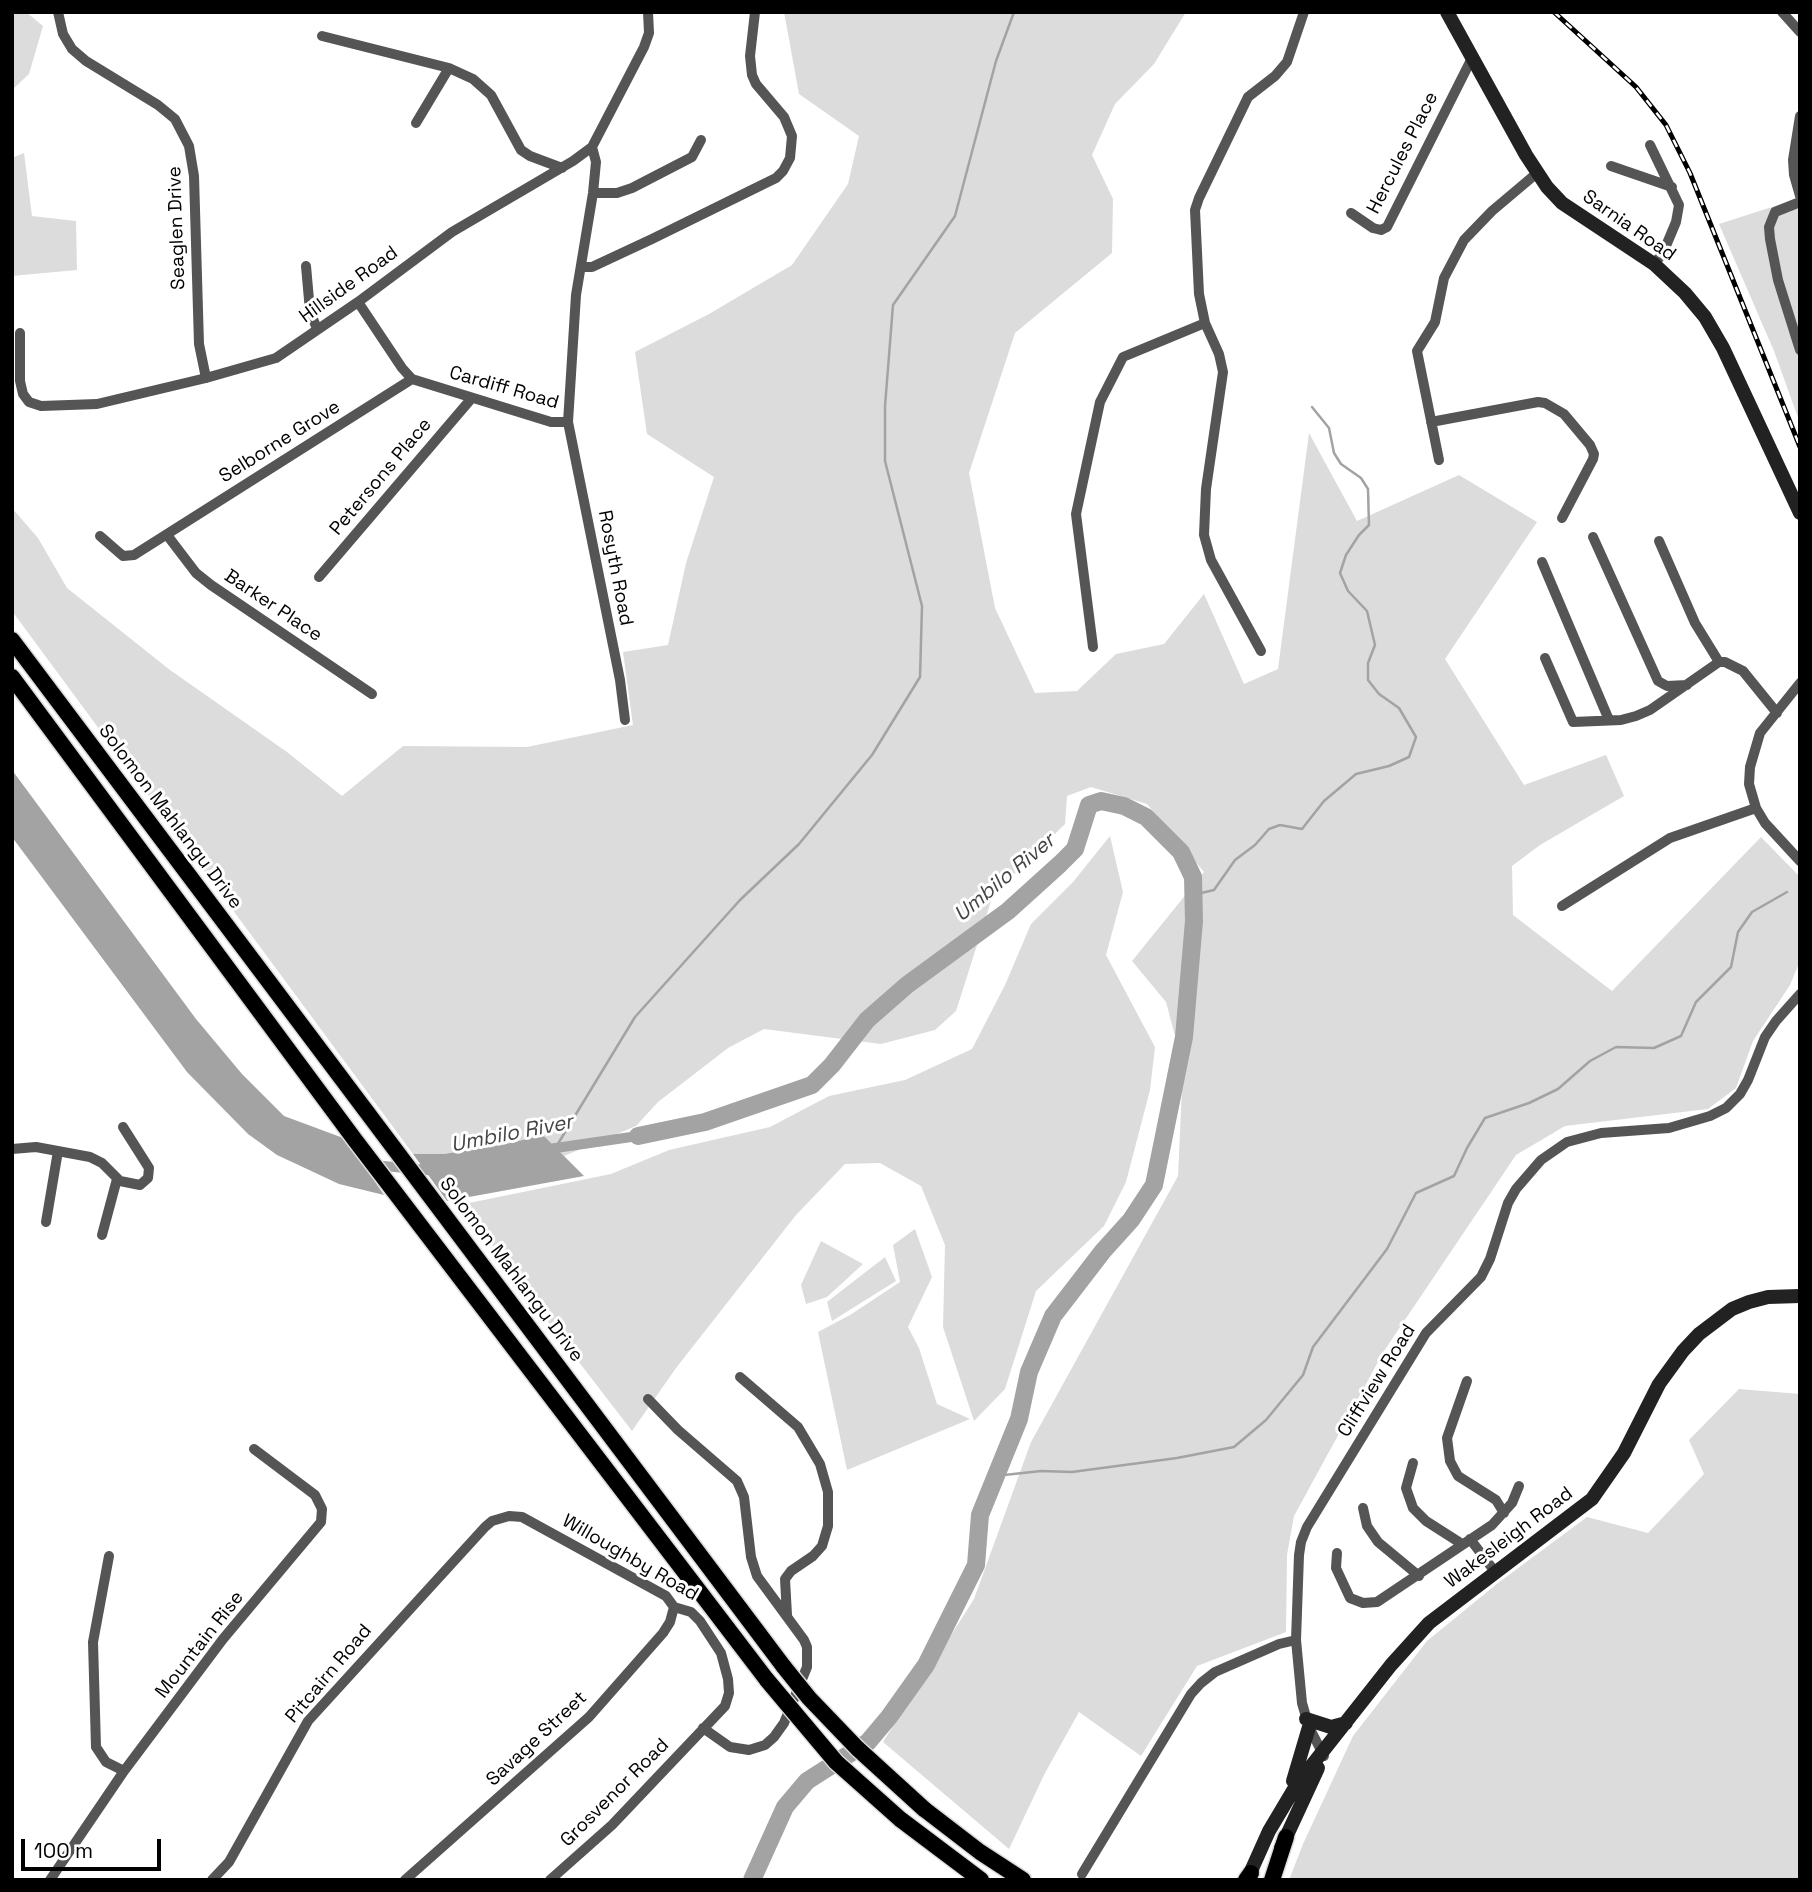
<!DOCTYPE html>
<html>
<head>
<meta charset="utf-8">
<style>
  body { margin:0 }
  #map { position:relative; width:1812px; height:1892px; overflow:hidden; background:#fff; font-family:"Space Grotesk",sans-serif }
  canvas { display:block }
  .frame { position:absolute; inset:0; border:14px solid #000; pointer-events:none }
  .scale { position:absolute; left:21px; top:1839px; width:140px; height:32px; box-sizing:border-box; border:4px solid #000; border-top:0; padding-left:9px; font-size:21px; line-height:24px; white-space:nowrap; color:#000; -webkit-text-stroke:5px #fff; paint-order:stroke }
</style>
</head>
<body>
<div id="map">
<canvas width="1812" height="1892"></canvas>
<div class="frame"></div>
<div class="scale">100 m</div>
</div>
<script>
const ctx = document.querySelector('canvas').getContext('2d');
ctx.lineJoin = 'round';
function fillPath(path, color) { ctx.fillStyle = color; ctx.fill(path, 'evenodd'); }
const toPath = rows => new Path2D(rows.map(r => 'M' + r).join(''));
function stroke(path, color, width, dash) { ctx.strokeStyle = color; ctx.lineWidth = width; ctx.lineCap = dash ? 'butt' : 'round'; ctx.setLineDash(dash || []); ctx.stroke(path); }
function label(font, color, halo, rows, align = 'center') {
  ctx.font = font + ' "Space Grotesk",sans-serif'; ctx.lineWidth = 6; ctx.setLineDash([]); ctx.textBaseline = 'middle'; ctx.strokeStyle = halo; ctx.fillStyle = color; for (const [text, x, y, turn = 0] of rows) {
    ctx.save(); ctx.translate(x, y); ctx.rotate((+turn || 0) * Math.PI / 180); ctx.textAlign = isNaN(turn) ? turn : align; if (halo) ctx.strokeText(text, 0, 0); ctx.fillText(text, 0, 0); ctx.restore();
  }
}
fillPath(toPath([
  [12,12,26,12,43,26,29,74,12,90],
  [784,12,1186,12,1154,64,1115,104,1092,155,1113,199,1112,253,1015,333,969,473,995,608,1035,693,1077,691,1116,654,1164,644,1204,594,1244,684,1278,669,1309,433,1357,521,1459,475,1537,522,1445,659,1524,785,1606,755,1624,796,1540,845,1512,866,1513,915,1612,991,1761,837,1800,877,1800,961,1790,985,1753,1041,1736,1088,1708,1109,1565,1126,1516,1155,1384,1351,1294,1516,1287,1555,1286,1632,1197,1666,1141,1756,1079,1712,1045,1773,1009,1849,883,1742,974,1599,1031,1442,1178,1176,1183,1066,1166,1002,1132,961,1204,872,1147,804,1091,787,1067,796,1065,824,993,895,956,1011,935,1030,881,1044,764,1029,728,1048,658,1102,636,1126,564,1156,543,1135,486,1149,444,1154,413,1154,12,611,12,508,38,538,67,588,170,670,287,752,342,796,403,746,527,747,633,725,623,652,668,645,686,563,714,477,647,434,635,352,709,314,792,265,848,184,859,136,799,94],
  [24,153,32,216,76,221,77,270,12,276,12,158],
  [1800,198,1800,423,1774,351,1719,224],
  [1110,836,1123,892,1106,955,1155,1047,1150,1090,1126,1182,1104,1226,1036,1291,1005,1389,974,1421,943,1327,945,1245,921,1186,880,1163,845,1164,796,1215,676,1368,632,1431,518,1283,464,1204,611,1174,669,1150,770,1127,829,1096,905,1080,972,1049,1005,985,1031,924,1073,882],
  [915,1229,932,1277,908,1327,919,1348,937,1404,970,1419,847,1470,818,1332,850,1315,900,1282,893,1245],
  [821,1241,863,1264,827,1297,806,1304,801,1285],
  [885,1257,896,1281,832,1321,827,1302],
  [1739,1389,1800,1394,1800,1880,1289,1880,1303,1844,1353,1736,1427,1641,1498,1583,1587,1517,1648,1533,1704,1474,1689,1440]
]), '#dcdcdc');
fillPath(toPath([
  [12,770,196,1019,242,1074,284,1116,346,1139,384,1195,339,1184,277,1155,248,1134,187,1072,12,837],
  [543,1135,584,1176,447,1201,413,1154,444,1154,502,1145]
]), '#a3a3a3');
stroke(toPath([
  [1193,895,1214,890,1235,860,1255,845,1269,829,1280,825,1302,829,1324,801,1356,774,1389,766,1409,757,1416,737,1399,708,1379,694,1368,680,1368,663,1375,645,1367,611,1348,591,1340,573,1346,555,1359,535,1369,525,1368,489,1361,478,1341,464,1334,453,1329,428,1312,407],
  [556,1147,635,1017,740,900,799,844,872,755,920,677,922,606,885,461,885,406,893,305,955,216,996,61,1014,12],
  [995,1476,1041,1471,1072,1472,1177,1458,1234,1447,1266,1420,1303,1375,1313,1347,1387,1249,1416,1193,1454,1176,1467,1148,1485,1118,1529,1103,1558,1089,1590,1061,1616,1047,1654,1048,1681,1036,1696,1002,1731,967,1738,932,1752,912,1787,892]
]), '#a3a3a3', 2.5);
stroke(toPath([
  [542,1150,638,1136],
  [373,1165,438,1171]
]), '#a3a3a3', 10);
stroke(toPath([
  [638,1136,705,1122,812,1085,832,1065,867,1020,907,985,1008,911,1060,864,1075,849,1089,805,1101,801,1124,806,1146,817,1181,852,1193,877,1194,921,1184,1037,1154,1185,1131,1220,1103,1251,1053,1316,1029,1372,1019,1419,980,1515,976,1565,926,1665,889,1717,868,1742,807,1781,785,1807,752,1880]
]), '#a3a3a3', 18);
const trunk = toPath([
  [12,640,784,1667],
  [12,677,355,1140,767,1680],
  [924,1809,980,1852,1023,1880],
  [900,1819,981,1880],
  [1246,1880,1251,1873],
  [1272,1880,1286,1837]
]);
stroke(trunk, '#dbdbdb', 19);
stroke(toPath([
  [58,12,63,34,72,49,86,61,158,105,175,119,189,146,194,176,199,344,206,378],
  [1782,12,1800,32],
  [322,36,449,68,473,79,491,95,521,150,530,156,562,168],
  [1800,116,1793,160,1794,175,1800,196],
  [416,123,449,68],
  [1650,145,1679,205,1676,222,1663,253,1654,264],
  [1611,166,1672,187],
  [593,193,617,193,632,188,692,157,701,140],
  [1800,202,1775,212,1769,227,1770,239,1778,280,1800,350],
  [1351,213,1373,228,1381,230,1387,227,1472,58],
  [306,266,310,311,317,329],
  [582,267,592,267,652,239,776,178,783,171,790,158,792,136,784,117,756,84,752,75,750,56,755,12],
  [358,302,402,368,412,379,551,422,568,422,576,295,593,193,596,162,592,147],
  [20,333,20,381,23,394,29,402,41,406,97,404,206,378,276,358,358,302,452,232,573,161,592,147,644,47,649,33,648,12],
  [568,422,620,680,625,720],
  [1431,422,1538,402,1545,403,1564,414,1590,445,1594,454,1593,459,1562,518],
  [1439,460,1417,351,1435,322,1444,278,1464,240,1492,211,1537,173],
  [167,535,196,573,211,585,372,694],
  [100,536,123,556,134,555,412,379],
  [1593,537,1658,681,1667,686,1687,685],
  [1659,541,1695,623,1719,662],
  [1542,562,1609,720],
  [319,577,471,399],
  [1093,647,1076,514,1100,402,1123,357,1205,323],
  [1261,651,1211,560,1204,535,1206,489,1223,372,1219,354,1205,323,1199,294,1195,210,1199,198,1248,97,1275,76,1287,62,1304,12],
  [1545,658,1573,722,1621,720,1636,716,1650,710,1719,662,1725,662,1743,671,1777,713],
  [1800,683,1760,733,1750,767,1749,784,1756,808,1765,823,1800,861],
  [1562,906,1670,838,1756,808],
  [12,1149,36,1147,90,1157,102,1163,120,1181,140,1185,148,1178,149,1168,123,1127],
  [46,1222,58,1151],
  [102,1235,117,1179],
  [740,1377,798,1427,820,1464,828,1492,828,1526,822,1546,813,1556,791,1571,785,1579,787,1615],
  [1467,1381,1447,1438,1450,1461,1458,1476,1496,1500,1504,1513],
  [648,1399,678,1430,737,1481,744,1497,751,1557,757,1576,804,1640,807,1647,807,1667,784,1723,774,1737,765,1745,749,1750,730,1747,703,1728],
  [1413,1463,1406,1488,1413,1508,1426,1521,1462,1544],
  [1363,1508,1367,1526,1378,1542,1419,1576],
  [1470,1539,1496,1573],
  [1337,1553,1336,1568,1350,1598,1363,1603,1377,1602,1492,1525,1512,1503,1519,1486],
  [109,1556,93,1642,96,1747,106,1762,124,1771],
  [1324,1756,1309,1727,1302,1703,1296,1640,1299,1555,1301,1542,1307,1527,1426,1333,1481,1277,1490,1259,1508,1203,1516,1189,1541,1160,1567,1142,1601,1133,1669,1128,1710,1116,1726,1108,1740,1094,1748,1080,1765,1037,1776,1021,1800,994],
  [1082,1874,1191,1694,1201,1683,1215,1672,1279,1644,1296,1640],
  [50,1880,124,1771,223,1639,321,1522,322,1509,315,1495,254,1449],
  [212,1880,229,1862,308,1721,485,1527,492,1521,509,1516,522,1517,666,1596,674,1607,691,1612,700,1621,721,1653,728,1679,729,1693,725,1706,612,1825,550,1880],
  [405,1880,589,1717,663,1633,670,1622,674,1607]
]), '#555', 10);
stroke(toPath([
  [1447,12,1526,155,1547,187,1562,203,1654,264,1685,293,1705,317,1723,348,1800,513],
  [1306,1719,1331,1727,1346,1723],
  [1293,1781,1309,1727],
  [1281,1848,1318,1768],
  [1247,1880,1269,1831,1297,1784,1391,1665,1429,1623,1592,1499,1624,1453,1659,1384,1683,1351,1699,1334,1732,1309,1749,1302,1768,1297,1800,1296]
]), '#222', 14);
stroke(trunk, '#000', 16);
const rail = toPath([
  [1554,12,1636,87,1666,125,1690,173,1800,447]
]);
stroke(rail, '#000', 5);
stroke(rail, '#fff', 2.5, [8]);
const trunkBridge = toPath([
  [784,1667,809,1698,857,1748,924,1809],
  [767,1680,836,1762,900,1819]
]);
stroke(trunkBridge, '#dbdbdb', 19, []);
stroke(trunkBridge, '#000', 16);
label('19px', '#000', '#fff', [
  ["Hercules Place",1403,153,-63],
  ["Sarnia Road",1629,226,35],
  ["Seaglen Drive",177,228,-92],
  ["Hillside Road",349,285,-36],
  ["Cardiff Road",504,388,16],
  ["Selborne Grove",280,442,-32],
  ["Petersons Place",381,477,-50],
  ["Rosyth Road",615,568,79],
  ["Barker Place",273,606,34],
  ["Solomon Mahlangu Drive",170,817,53],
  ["Solomon Mahlangu Drive",511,1270,53],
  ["Cliffview Road",1377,1381,-58],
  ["Wakesleigh Road",1509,1538,-37],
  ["Willoughby Road",630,1558,30],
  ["Mountain Rise",200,1645,-52],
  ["Pitcairn Road",329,1674,-50],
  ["Savage Street",537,1739,-43],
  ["Grosvenor Road",615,1793,-45]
]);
label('italic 21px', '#444', '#fff', [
  ["Umbilo River",1005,878,-40],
  ["Umbilo River",512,1134,-11]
]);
</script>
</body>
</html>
